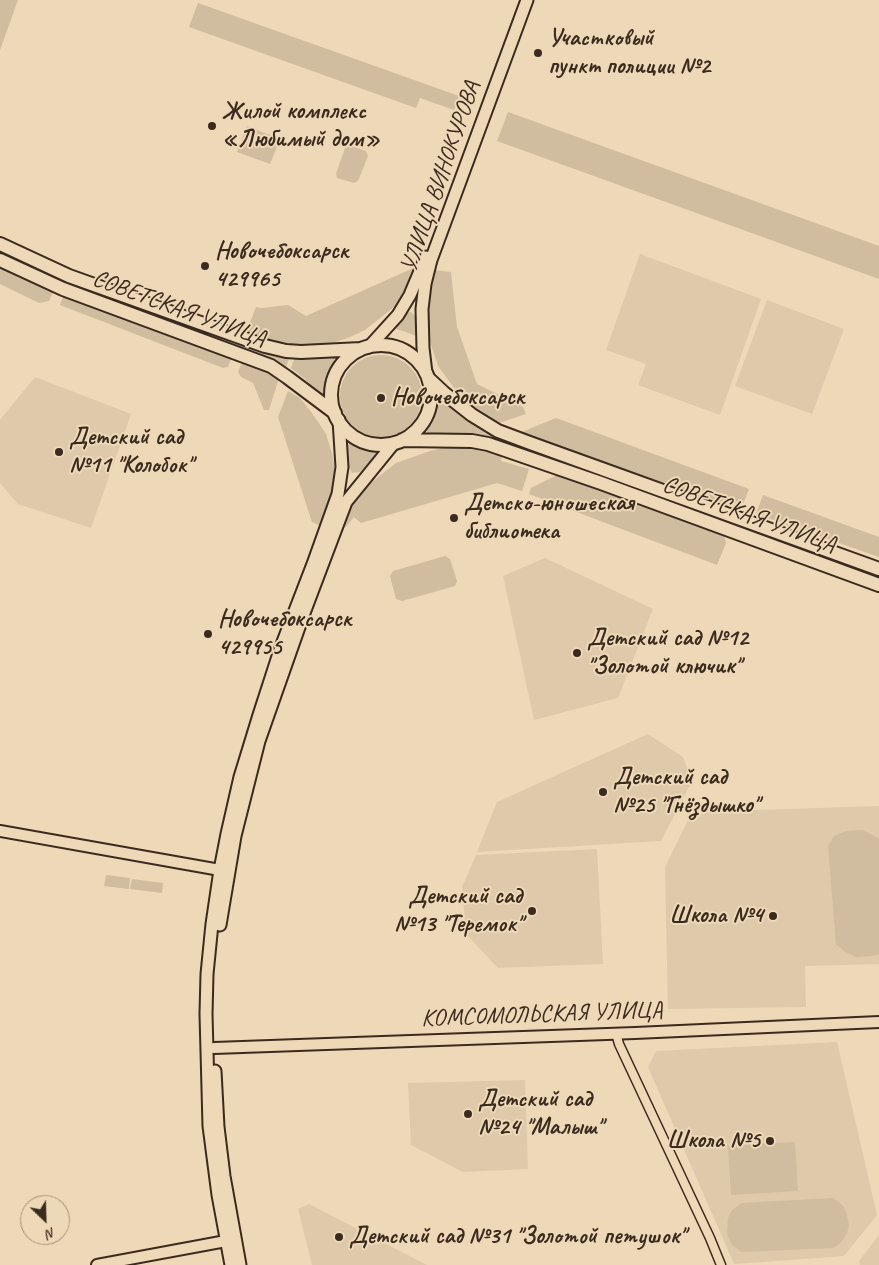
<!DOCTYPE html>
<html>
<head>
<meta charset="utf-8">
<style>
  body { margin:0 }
  #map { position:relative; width:879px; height:1265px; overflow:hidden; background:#edd8b7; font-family:Caveat,sans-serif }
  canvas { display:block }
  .north { position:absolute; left:20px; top:1195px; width:50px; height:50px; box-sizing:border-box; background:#edd8b7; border:1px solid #a6927a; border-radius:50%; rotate:156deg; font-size:14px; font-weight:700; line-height:20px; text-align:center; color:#3b2a1e }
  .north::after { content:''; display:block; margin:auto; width:18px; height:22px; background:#3b2a1e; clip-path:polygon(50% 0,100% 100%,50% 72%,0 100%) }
</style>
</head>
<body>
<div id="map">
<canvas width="879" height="1265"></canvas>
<div class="north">N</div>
</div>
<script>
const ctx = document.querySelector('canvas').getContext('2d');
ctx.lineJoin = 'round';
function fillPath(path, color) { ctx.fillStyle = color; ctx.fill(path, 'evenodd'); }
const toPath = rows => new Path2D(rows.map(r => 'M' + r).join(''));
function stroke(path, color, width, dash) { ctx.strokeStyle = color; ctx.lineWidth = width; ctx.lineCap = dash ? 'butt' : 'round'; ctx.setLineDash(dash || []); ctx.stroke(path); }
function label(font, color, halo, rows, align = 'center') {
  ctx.font = font + ' Caveat,sans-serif'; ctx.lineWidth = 4; ctx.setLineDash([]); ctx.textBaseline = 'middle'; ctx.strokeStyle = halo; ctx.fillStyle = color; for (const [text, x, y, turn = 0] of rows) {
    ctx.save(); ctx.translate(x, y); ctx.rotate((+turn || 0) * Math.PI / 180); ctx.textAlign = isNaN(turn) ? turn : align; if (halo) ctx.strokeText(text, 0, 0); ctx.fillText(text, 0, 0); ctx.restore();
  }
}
fillPath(toPath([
  [640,254,761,299,720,415,638,385,646,364,606,350],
  [767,300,844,329,812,414,735,386],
  [35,377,131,414,91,528,18,504,0,483,0,420],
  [545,558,653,609,618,698,534,720,503,576],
  [648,734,683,757,692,781,661,841,477,852,497,802],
  [879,806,879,964,805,966,806,1007,668,1009,665,867,692,812],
  [597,849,603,964,498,968,466,934,462,887,476,855],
  [837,1042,877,1215,844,1256,734,1264,648,1067,656,1051],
  [525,1080,528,1169,463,1172,411,1145,408,1083],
  [309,1204,427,1265,312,1265,298,1209],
  [879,1235,879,1265,860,1265,859,1261]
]), '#dec9aa');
fillPath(toPath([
  [0,0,18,0,0,50],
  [198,3,459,96,454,110,420,98,416,108,189,27],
  [508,112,879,246,879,279,497,141],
  [247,126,280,139,270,164,237,152],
  [350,146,366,151,368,156,358,181,354,183,337,178,336,174,345,148],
  [0,263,54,289,49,301,39,303,0,284],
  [418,266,405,295,394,307,365,330,350,337,330,344,301,349,258,341,247,330,256,307,262,308,288,305,306,316],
  [434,270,451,272,457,327,477,384,523,407,526,414,499,423,488,418,463,400,438,366,428,335,426,299],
  [73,281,263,353,276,357,289,359,285,370,71,287],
  [72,295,228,353,231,359,228,367,223,368,60,305,63,297],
  [411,312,415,316,417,336,391,327,404,313],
  [338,354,340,361,333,369,327,383,326,394,319,396,305,379,291,368,295,356],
  '340 396a41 41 0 1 1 82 0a41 41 0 1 1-82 0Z',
  [249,360,279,378,269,410,264,410,253,383,241,377,238,372,242,362],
  [288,391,300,398,312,413,326,434,333,457,335,474,332,492,321,526,312,522,278,417],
  [441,395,454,406,687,506,686,510,478,437,451,434,431,435,427,434,427,428,435,408,437,396],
  [556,418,749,489,741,509,519,433],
  [354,441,374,449,377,457,360,472,352,473,349,467,347,445],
  [447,447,484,449,502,454,501,461,529,469,522,491,497,483,361,523,354,517,346,527,340,525,348,508,364,488,396,463,430,451],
  [559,474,723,532,726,543,717,565,529,494,531,488],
  [763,495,879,537,879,557,756,514],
  [746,528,879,575,879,580,745,532],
  [445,556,450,559,457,581,455,586,402,601,396,599,390,576,393,571],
  [863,830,876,837,879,839,879,954,872,956,856,957,844,951,836,944,828,846,834,836,846,831],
  [106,875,130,878,129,889,104,886],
  [132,879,163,883,162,893,130,889],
  [795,1142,798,1191,731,1195,728,1146],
  [833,1198,840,1203,843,1206,847,1215,849,1225,847,1233,843,1240,838,1245,833,1248,742,1252,732,1245,728,1237,727,1232,728,1218,732,1210,742,1203]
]), '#d0bc9e');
const minor = toPath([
  [616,1033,619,1044,710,1238,721,1265]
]);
const tertiary = toPath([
  [0,831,220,870],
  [214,1048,635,1033,879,1022],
  [97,1265,226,1241]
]);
const secondary = toPath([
  [369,347,398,315,410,295,426,257],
  [426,373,423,348,422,309,425,284,431,260,527,0],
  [220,925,235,836,259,741,304,613,346,502,394,443],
  [215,1071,218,1127,224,1176,240,1265],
  [231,1265,218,1195,209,1126,206,1014,207,974,212,924,220,870,227,834,240,777,259,715,281,647,313,564,338,494,342,467,339,420]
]);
const primary = toPath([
  [0,244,69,276,265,346,286,351,301,352,361,349],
  [0,260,63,289,271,366,287,377,335,413],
  '331 395a50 50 0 1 1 100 0a50 50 0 1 1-100 0Z',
  [429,379,444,393,472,415,498,431,530,443,879,569],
  [402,440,472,441,488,444,601,483,879,585]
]);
stroke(minor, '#3b2a1e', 11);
stroke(tertiary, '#3b2a1e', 14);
stroke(secondary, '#3b2a1e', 15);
stroke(primary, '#3b2a1e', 16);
stroke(minor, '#edd8b7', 8);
stroke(tertiary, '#edd8b7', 10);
stroke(secondary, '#edd8b7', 11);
stroke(primary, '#edd8b7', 12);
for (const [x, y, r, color] of [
  [538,53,5,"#3b2a1e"],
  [212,126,5,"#3b2a1e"],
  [205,266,5,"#3b2a1e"],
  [381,398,5,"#3b2a1e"],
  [59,452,5,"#3b2a1e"],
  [454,518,5,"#3b2a1e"],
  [208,634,5,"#3b2a1e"],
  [577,653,5,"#3b2a1e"],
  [603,792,5,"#3b2a1e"],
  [532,911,5,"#3b2a1e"],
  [773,916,5,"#3b2a1e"],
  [468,1114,5,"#3b2a1e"],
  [770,1141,5,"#3b2a1e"],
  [339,1237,5,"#3b2a1e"]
]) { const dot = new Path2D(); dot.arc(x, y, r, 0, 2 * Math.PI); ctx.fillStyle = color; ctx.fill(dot); stroke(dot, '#edd8b7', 2); }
label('bold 24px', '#3b2a1e', '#edd8b7', [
  ["Участковый",548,39],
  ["пункт полиции №2",548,67],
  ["Жилой комплекс",222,112],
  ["«Любимый дом»",222,140],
  ["Новочебоксарск",215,252],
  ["429965",215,280],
  ["Новочебоксарск",391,398],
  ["Детский сад",69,438],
  ["№11 \"Колобок\"",69,466],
  ["Детско-юношеская",464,504],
  ["библиотека",464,532],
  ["Новочебоксарск",218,620],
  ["429955",218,648],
  ["Детский сад №12",587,639],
  ["\"Золотой ключик\"",587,667],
  ["Детский сад",613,778],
  ["№25 \"Гнёздышко\"",613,806],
  ["Детский сад",522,897,"right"],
  ["№13 \"Теремок\"",522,925,"right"],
  ["Школа №4",763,916,"right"],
  ["Детский сад",478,1100],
  ["№24 \"Малыш\"",478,1128],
  ["Школа №5",760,1141,"right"],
  ["Детский сад №31 \"Золотой петушок\"",349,1237]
], 'left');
label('24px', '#3b2a1e', '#edd8b7', [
  ["УЛИЦА ВИНОКУРОВА",441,177,-71],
  ["СОВЕТСКАЯ УЛИЦА",179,309,20],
  ["СОВЕТСКАЯ УЛИЦА",749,515,20],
  ["КОМСОМОЛЬСКАЯ УЛИЦА",542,1015,-2]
]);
</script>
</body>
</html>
